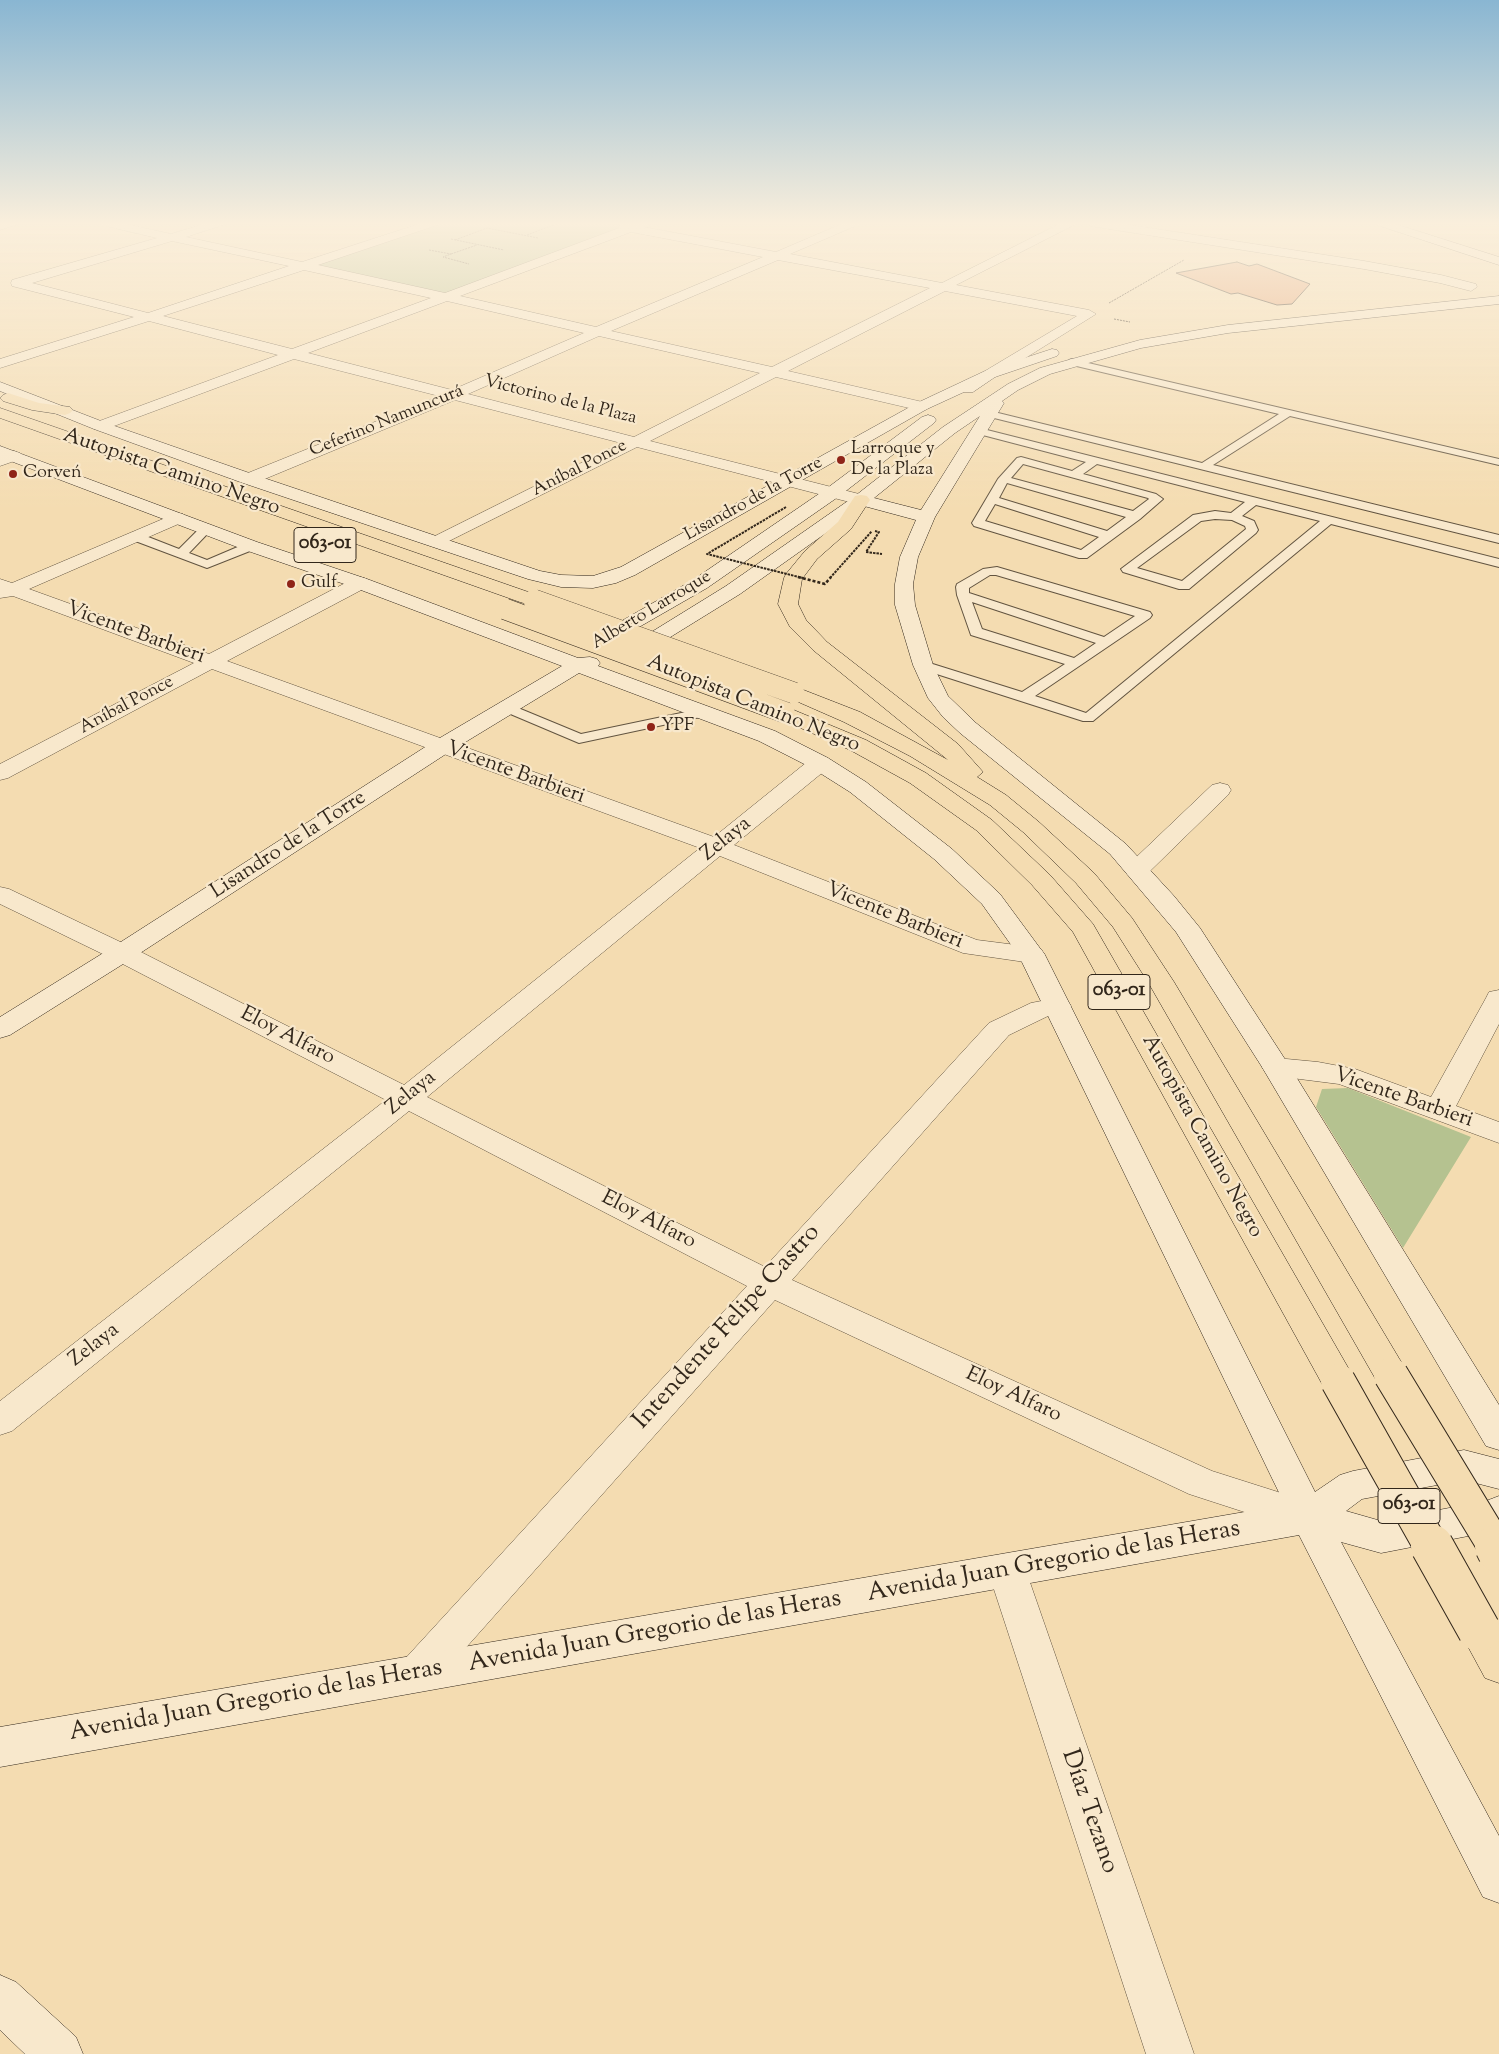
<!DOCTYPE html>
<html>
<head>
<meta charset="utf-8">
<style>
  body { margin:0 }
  canvas { display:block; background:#f4dcb1 }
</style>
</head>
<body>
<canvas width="1499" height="2054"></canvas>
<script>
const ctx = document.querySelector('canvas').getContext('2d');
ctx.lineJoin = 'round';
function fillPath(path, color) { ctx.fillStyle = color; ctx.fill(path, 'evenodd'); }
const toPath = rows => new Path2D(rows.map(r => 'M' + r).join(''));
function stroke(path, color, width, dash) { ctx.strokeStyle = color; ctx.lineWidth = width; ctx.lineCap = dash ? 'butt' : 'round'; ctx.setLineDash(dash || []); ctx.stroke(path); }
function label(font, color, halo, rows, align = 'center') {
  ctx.font = font + ' "Sorts Mill Goudy",serif'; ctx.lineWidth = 4.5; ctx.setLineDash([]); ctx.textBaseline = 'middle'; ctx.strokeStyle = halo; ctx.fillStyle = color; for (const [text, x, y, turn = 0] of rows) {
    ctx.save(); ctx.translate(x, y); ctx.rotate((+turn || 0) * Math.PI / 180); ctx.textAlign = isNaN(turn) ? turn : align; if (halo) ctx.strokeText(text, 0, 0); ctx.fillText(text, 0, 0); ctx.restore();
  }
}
fillPath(toPath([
  [436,222,595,222,629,228,445,297,304,266],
  [1348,1088,1471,1137,1403,1248,1316,1107,1322,1089]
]), '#b5c290');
const building = toPath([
  [1237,262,1249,266,1257,264,1310,284,1292,304,1277,305,1238,293,1231,294,1176,273,1237,262]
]);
fillPath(building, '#e4a174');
stroke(building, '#32271b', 1);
const lane = toPath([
  [1071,359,1499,459,1499,465,1290,416,1213,465,1499,535,1499,543,986,416,985,414,990,411,1202,463,1279,414,1068,364,1066,362,1071,359],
  [979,428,1499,559,1499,567,1331,524,1093,721,1083,721,918,668,916,665,918,662,923,661,1022,692,1065,664,971,635,957,595,956,587,957,584,983,569,997,567,1150,612,1152,615,1150,618,1035,696,1086,713,1320,521,1256,505,1242,516,1254,521,1258,530,1256,533,1189,589,1179,589,1123,572,1121,569,1193,515,1215,511,1231,513,1245,502,1097,464,1083,474,1156,494,1163,499,1140,519,1087,558,1079,558,974,526,972,523,998,479,1017,458,1021,457,1072,471,1086,462,975,433,974,431,975,429,979,428],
  [1023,464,1148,498,1149,499,1133,511,1011,478,1023,464],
  [1007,483,1126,517,1107,531,999,498,1007,483],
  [995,504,1099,537,1081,550,985,521,995,504],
  [1215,519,1232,520,1245,526,1246,529,1182,581,1137,568,1201,521,1215,519],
  [990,575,996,575,1135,616,1104,637,969,593,969,588,990,575],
  [972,602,1096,643,1074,658,982,629,972,602],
  [206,525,212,529,189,553,207,560,247,543,255,543,257,546,255,549,207,568,130,539,128,536,134,532,138,533,179,549,202,526,206,525],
  [506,703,581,734,705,708,710,709,712,712,710,715,705,716,579,743,501,710,499,707,501,704,506,703]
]);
const street = toPath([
  [0,222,21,222,19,224,0,230,0,222],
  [95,222,117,222,171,234,210,222,228,222,226,224,186,237,302,262,425,222,442,222,440,224,318,265,445,293,619,228,620,224,637,222,653,222,644,227,776,252,846,222,862,222,860,224,790,254,942,283,1063,222,1078,222,1076,224,956,285,1089,310,1096,314,995,377,990,378,985,377,983,374,985,371,1077,316,945,291,788,371,927,403,930,406,927,409,922,411,776,377,650,441,867,496,870,500,867,504,861,505,637,447,437,547,431,546,428,542,431,538,621,443,455,400,255,483,243,483,241,479,243,475,439,396,294,359,106,429,94,429,92,426,94,423,278,355,149,321,0,368,0,359,134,317,12,286,11,283,12,280,157,238,97,224,95,222],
  [631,232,763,257,596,327,460,296,631,232],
  [172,241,289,266,148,313,32,283,172,241],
  [778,260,930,288,772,367,611,331,778,260],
  [304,270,431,298,292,349,163,316,304,270],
  [447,301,584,333,452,390,308,353,447,301],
  [599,336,760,373,634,437,468,394,599,336],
  [1084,222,1111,222,1364,261,1441,275,1476,284,1477,287,1471,291,1440,283,1364,269,1090,226,1084,222],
  [14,451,20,453,22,456,20,459,0,466,0,455,14,451],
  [177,513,183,514,186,518,183,522,29,589,209,654,353,579,360,577,367,579,369,583,367,587,227,661,714,837,812,758,820,756,828,758,831,763,828,768,734,845,977,940,1032,947,1041,949,1045,955,1041,961,1032,963,963,953,720,856,427,1097,765,1267,989,1023,1031,1003,1057,998,1067,1000,1071,1006,1067,1012,1048,1016,1009,1035,792,1280,1212,1471,1322,1506,1328,1517,1322,1528,1309,1533,1189,1494,775,1300,431,1687,417,1692,403,1687,397,1674,403,1661,747,1286,409,1111,12,1431,0,1435,0,1401,386,1100,113,959,0,904,0,887,9,889,131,947,404,1085,700,848,212,669,8,778,0,780,0,764,194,663,13,596,0,598,0,579,12,583,177,513],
  [1220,783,1228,785,1231,790,1228,795,1146,875,1137,877,1128,875,1125,870,1128,865,1212,785,1220,783],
  [1499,990,1499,1024,1456,1106,1499,1122,1499,1143,1339,1084,1276,1076,1266,1073,1262,1067,1266,1061,1276,1058,1318,1062,1355,1069,1431,1097,1486,998,1489,992,1499,990],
  [1007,1554,1020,1559,1026,1571,1194,2054,1146,2054,988,1571,994,1559,1007,1554]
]);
const secondary = toPath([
  [1372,222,1389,222,1499,257,1499,265,1374,224,1372,222],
  [1499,296,1499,304,1228,333,1141,348,1050,374,1018,390,1002,401,1004,403,935,517,918,557,913,584,915,605,933,665,948,696,976,723,1126,844,1174,896,1200,928,1290,1067,1499,1405,1499,1450,1486,1446,1262,1067,1176,932,1110,854,960,733,943,717,928,698,913,665,895,605,895,584,900,557,916,520,864,506,740,594,638,657,631,659,624,657,621,653,624,649,726,586,855,496,943,427,1008,384,1040,368,1140,340,1228,325,1499,296],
  [980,416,921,510,874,498,955,433,980,416],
  [1052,349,1057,350,1059,353,1057,356,995,377,973,392,964,392,927,409,635,575,616,583,593,588,561,587,528,579,243,483,94,429,0,391,0,382,106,423,255,475,540,571,561,575,593,576,621,567,917,403,985,371,1052,349],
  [928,415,934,417,936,420,934,423,838,497,707,588,606,646,599,648,592,646,589,642,592,638,693,580,826,489,922,417,928,415],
  [0,446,257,542,367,579,578,658,590,657,597,659,600,663,598,666,775,731,828,758,866,782,952,849,1000,894,1045,955,1315,1492,1340,1475,1353,1471,1464,1450,1499,1459,1499,1489,1464,1480,1362,1499,1346,1511,1381,1521,1486,1501,1499,1496,1499,1530,1381,1553,1341,1542,1499,1836,1499,1903,1483,1897,1299,1535,0,1767,0,1727,1285,1505,1019,956,982,904,934,859,850,792,812,768,759,741,579,673,449,752,131,959,10,1035,0,1038,0,1017,113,947,433,742,562,666,353,587,245,550,0,457,0,446],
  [0,1975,16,1982,76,2037,83,2054,25,2054,0,2030,0,1975]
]);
const highway = toPath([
  [8,393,39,403,70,407,73,410,70,413,65,415,32,410,3,401,0,398,3,395,8,393],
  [0,408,534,594,537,598,534,602,527,604,520,602,0,418,0,408],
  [861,495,867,496,870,500,851,529,817,559,802,579,798,604,806,620,827,642,958,744,983,772,977,777,1006,795,1039,822,1094,873,1132,918,1174,982,1403,1365,1408,1375,1403,1385,1391,1388,1379,1385,1148,982,1113,927,1076,883,1023,832,990,805,910,756,844,722,787,697,784,693,787,689,794,687,801,689,860,712,948,760,813,650,790,627,778,604,784,578,786,574,805,551,838,522,855,496,861,495],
  [784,706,866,740,926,773,992,820,1050,875,1093,924,1350,1371,1355,1381,1350,1391,1338,1395,1326,1391,1073,932,1032,885,976,830,910,783,850,750,776,717,773,712,776,707,784,706],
  [1479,1612,1493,1617,1499,1628,1499,1683,1485,1678,1459,1630,1465,1617,1479,1612]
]);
stroke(lane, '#625440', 2);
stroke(street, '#625440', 1);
stroke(secondary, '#32271b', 1);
stroke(highway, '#32271b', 1);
stroke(toPath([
  [527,235,561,222],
  [451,239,504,250],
  [455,240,487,228,538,238],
  [429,250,451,254,443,257,469,264],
  [451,254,477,245],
  [1109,303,1184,260],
  [1114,319,1130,322]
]), '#32271b', 1, [2, 1]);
stroke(toPath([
  [875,531,879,532,866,552,882,554]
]), '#32271b', 2, [2.5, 1]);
fillPath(lane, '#f8e8cc');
fillPath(street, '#f8e8cc');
fillPath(secondary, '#f8e8cc');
fillPath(highway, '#f4dcb1');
const highwayBridgeFar2 = toPath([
  [534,600,794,693],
  [505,609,784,712]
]);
const highwayBridgeFar1 = toPath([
  [1391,1375,1496,1548],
  [1338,1381,1432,1548]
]);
const highwayBridge = toPath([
  [1432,1546,1479,1630],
  [1496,1546,1499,1552]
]);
stroke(highwayBridgeFar2, '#32271b', 22, []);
stroke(highwayBridgeFar1, '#32271b', 36, []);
stroke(highwayBridge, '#32271b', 44, []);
stroke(toPath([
  [786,507,707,554,803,578],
  [830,578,872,531]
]), '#32271b', 2, [2.5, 1]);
stroke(toPath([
  [798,577,825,584,831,577]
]), '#32271b', 2.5, [3, 2]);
stroke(highwayBridgeFar2, '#f4dcb1', 21);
stroke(highwayBridgeFar1, '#f4dcb1', 34);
stroke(highwayBridge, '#f4dcb1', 42);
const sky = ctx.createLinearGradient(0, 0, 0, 509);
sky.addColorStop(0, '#89b6d2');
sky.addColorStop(0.44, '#faefdc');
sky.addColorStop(1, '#faefdc00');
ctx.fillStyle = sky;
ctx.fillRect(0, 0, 1499, 509);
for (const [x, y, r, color] of [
  [841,460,5,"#8f2418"],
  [13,474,5,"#8f2418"],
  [291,584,5,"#8f2418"],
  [651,727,5,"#8f2418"]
]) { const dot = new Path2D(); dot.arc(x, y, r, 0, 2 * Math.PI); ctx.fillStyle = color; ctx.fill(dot); stroke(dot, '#f8e8cc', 2); }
label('18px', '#32271b', '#f8e8cc', [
  ["Victorino de la Plaza",560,401,14],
  ["Ceferino Namuncurá",387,422,-22],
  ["Aníbal Ponce",580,469,-27],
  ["Lisandro de la Torre",754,500,-29],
  ["Alberto Larroque",652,611,-31],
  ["Aníbal Ponce",127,706,-28]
]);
label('18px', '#32271b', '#f8e8cc', [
  ["Larroque y",851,450],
  ["De la Plaza",851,471],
  ["Corveń",23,474],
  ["Gulf",301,584],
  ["YPF",661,727]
], 'left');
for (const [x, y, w] of [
  [325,545,62],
  [1119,992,62],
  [1409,1506,62]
]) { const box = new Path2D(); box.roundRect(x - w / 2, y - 17.5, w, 35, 4); ctx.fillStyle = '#f8e8cc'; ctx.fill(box); stroke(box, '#32271b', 1); }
label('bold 20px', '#32271b', null, [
  ["063-01",325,545],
  ["063-01",1119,992],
  ["063-01",1409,1506]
]);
label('21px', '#32271b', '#f8e8cc', [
  ["Autopista Camino Negro",171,473,19],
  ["Vicente Barbieri",135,634,20],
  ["Autopista Camino Negro",753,705,22],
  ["Vicente Barbieri",515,774,20],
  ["Zelaya",727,840,-39],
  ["Lisandro de la Torre",289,846,-33],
  ["Vicente Barbieri",894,917,22],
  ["Eloy Alfaro",287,1037,27],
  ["Zelaya",412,1094,-39],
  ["Vicente Barbieri",1403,1099,19],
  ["Autopista Camino Negro",1201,1137,61],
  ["Eloy Alfaro",648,1221,27],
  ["Zelaya",95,1346,-38],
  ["Eloy Alfaro",1013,1396,25]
]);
label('25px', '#32271b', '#f8e8cc', [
  ["Intendente Felipe Castro",728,1328,-48],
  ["Avenida Juan Gregorio de las Heras",1054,1563,-10],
  ["Avenida Juan Gregorio de las Heras",655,1633,-10],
  ["Avenida Juan Gregorio de las Heras",256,1702,-10],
  ["Díaz Tezano",1088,1812,71]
]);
</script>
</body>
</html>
